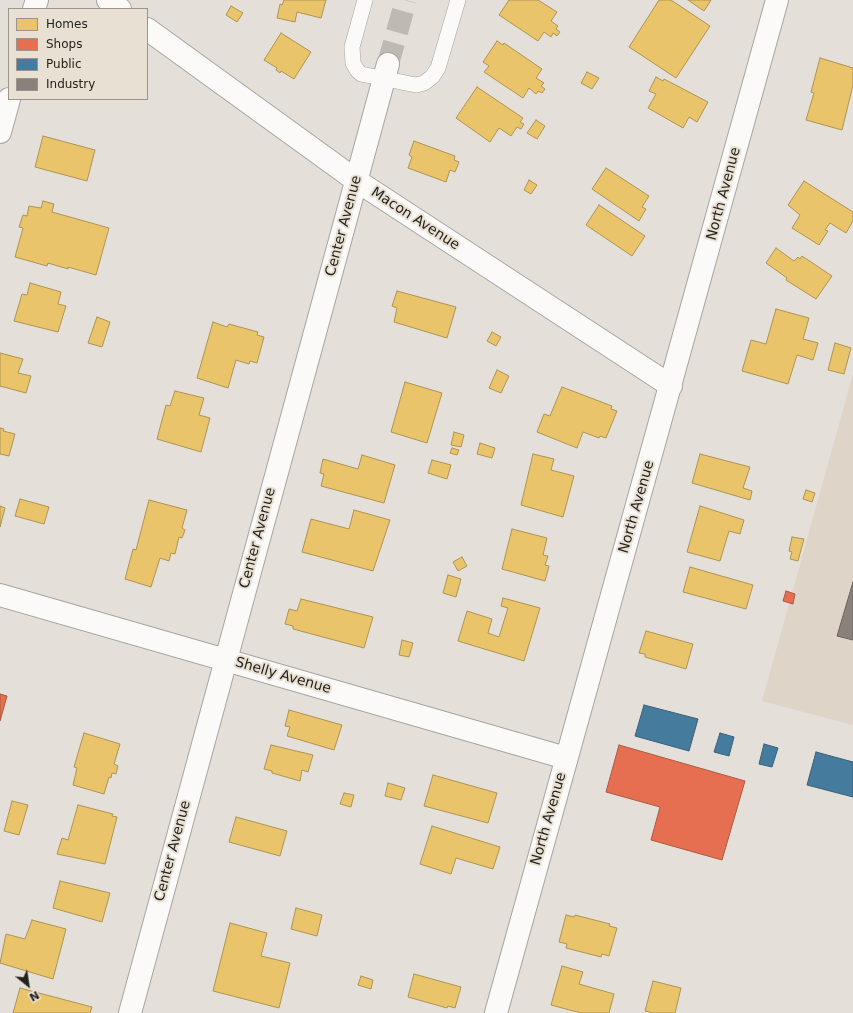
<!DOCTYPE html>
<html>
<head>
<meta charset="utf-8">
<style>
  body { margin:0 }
  #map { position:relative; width:853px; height:1013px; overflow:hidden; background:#e4dfd9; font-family:"DejaVu Sans",sans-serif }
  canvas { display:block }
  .legend { position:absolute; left:8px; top:8px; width:140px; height:92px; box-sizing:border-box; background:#e9e0d4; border:1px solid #9b948b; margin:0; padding:5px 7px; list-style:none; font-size:12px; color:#25221d }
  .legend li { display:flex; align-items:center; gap:8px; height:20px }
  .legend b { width:20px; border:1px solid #9b948b }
  .north { position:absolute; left:8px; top:965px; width:40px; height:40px; -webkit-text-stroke:3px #e9e0d4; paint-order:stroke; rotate:150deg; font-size:11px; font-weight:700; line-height:16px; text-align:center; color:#25221d }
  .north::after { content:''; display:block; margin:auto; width:14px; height:18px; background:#25221d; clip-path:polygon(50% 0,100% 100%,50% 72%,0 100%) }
</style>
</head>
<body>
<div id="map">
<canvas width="853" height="1013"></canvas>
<ul class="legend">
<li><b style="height:11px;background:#e9c46a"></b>Homes</li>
<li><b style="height:11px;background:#e76f51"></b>Shops</li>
<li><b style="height:11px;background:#457b9d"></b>Public</li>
<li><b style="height:11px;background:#8a817c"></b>Industry</li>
</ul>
<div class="north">N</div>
</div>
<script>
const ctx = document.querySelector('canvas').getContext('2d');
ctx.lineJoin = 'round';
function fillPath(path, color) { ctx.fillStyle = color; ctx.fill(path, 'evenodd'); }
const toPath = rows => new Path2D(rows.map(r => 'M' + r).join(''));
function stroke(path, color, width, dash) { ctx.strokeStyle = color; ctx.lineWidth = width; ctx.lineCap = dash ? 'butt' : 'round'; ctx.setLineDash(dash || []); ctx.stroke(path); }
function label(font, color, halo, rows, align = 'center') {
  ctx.font = font + ' "DejaVu Sans",sans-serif'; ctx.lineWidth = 4; ctx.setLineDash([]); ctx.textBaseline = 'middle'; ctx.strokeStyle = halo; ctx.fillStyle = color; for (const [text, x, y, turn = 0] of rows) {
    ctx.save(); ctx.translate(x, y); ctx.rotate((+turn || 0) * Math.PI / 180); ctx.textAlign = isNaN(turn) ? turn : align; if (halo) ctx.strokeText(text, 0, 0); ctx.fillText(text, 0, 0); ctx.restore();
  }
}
fillPath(toPath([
  [853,374,853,725,762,701]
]), '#ded4c8');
const homes = toPath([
  [284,0,326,0,321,18,297,12,295,22,277,18,280,4,282,5,284,0],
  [509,0,538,0,557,12,551,21,558,26,556,29,560,32,557,36,553,33,551,37,544,32,538,41,499,15,509,0],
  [659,0,671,0,710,26,676,78,629,47,659,0],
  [688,0,711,0,704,11,688,0],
  [231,6,243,13,237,22,226,15,231,6],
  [281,33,311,52,294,79,281,71,280,73,276,70,277,68,264,60,281,33],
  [497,41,503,45,504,43,542,69,536,78,544,83,541,86,545,89,542,93,538,91,536,94,529,88,523,98,484,72,489,66,483,62,497,41],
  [820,58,853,68,853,85,842,130,806,120,814,93,811,92,820,58],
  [587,72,599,78,592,89,581,83,587,72],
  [656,77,663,81,664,79,708,102,697,122,689,117,683,128,648,108,656,94,649,91,656,77],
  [477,87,523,118,520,122,524,124,521,129,517,127,511,136,499,128,490,142,456,118,477,87],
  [536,120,545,126,537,139,527,133,536,120],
  [43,136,95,150,87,181,35,167,43,136],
  [414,141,455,156,454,160,459,162,455,172,450,170,446,182,408,168,412,157,409,155,414,141],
  [606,168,649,196,642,207,646,209,639,221,592,189,606,168],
  [529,180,537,185,531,194,524,190,529,180],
  [804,181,853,212,853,221,846,233,830,223,825,230,828,231,819,245,792,228,800,215,788,205,804,181],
  [43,201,54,204,52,212,109,228,96,275,68,267,68,269,48,263,47,266,15,257,23,228,19,227,23,215,27,216,29,206,41,208,43,201],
  [599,205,645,236,632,256,586,225,599,205],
  [776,248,794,261,798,257,800,259,802,256,832,276,816,299,786,280,787,278,766,263,776,248],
  [30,283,61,292,58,304,66,306,58,332,14,321,22,294,27,295,30,283],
  [397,291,456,307,447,338,394,322,397,308,392,306,397,291],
  [776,309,809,318,803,339,818,343,813,360,797,355,788,384,742,371,751,340,766,344,776,309],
  [97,317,110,322,102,347,88,343,97,317],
  [213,322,227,327,229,324,258,332,257,335,264,337,257,363,250,361,249,364,236,360,228,388,197,378,213,322],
  [492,332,501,337,496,346,487,341,492,332],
  [835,343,851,348,844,374,828,370,835,343],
  [0,353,23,359,18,373,31,376,26,393,0,386,0,353],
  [497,370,509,376,501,393,489,388,497,370],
  [405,382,442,393,427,443,391,432,405,382],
  [562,387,612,406,611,409,617,411,606,438,600,436,599,438,583,432,577,448,537,432,544,414,550,416,562,387],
  [175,391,204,398,199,415,210,418,201,452,157,439,166,405,170,406,175,391],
  [0,428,4,429,3,431,15,434,9,456,0,454,0,428],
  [454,432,464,435,461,447,451,445,454,432],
  [480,443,495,448,492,458,477,454,480,443],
  [452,448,459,450,457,455,450,453,452,448],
  [533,454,554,459,551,470,574,476,563,517,521,505,533,454],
  [700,454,750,467,743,488,752,491,750,500,692,483,700,454],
  [362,455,395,465,384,503,321,486,324,474,320,473,323,459,358,469,362,455],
  [432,460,451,465,447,479,428,473,432,460],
  [806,490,815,493,812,502,803,499,806,490],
  [20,499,49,507,44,524,15,516,20,499],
  [149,500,187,510,182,528,185,530,182,538,179,537,175,554,171,553,169,561,160,558,151,587,125,579,133,549,136,550,149,500],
  [0,506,5,508,0,527,0,506],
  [700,506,744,520,740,534,729,531,720,561,687,552,700,506],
  [354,510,390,520,373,571,302,552,311,519,349,529,354,510],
  [512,529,547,538,543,555,548,556,545,565,549,566,545,581,502,569,512,529],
  [792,537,804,539,798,561,790,559,792,552,789,551,792,537],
  [462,557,467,566,458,571,453,562,462,557],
  [690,567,753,585,746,609,683,592,690,567],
  [448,575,461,579,456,597,443,593,448,575],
  [503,598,540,608,524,661,458,641,467,611,492,619,488,633,499,637,508,608,501,606,503,598],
  [301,599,373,617,364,648,293,629,293,626,285,624,289,609,297,611,301,599],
  [646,631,693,644,686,669,645,657,645,654,639,653,646,631],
  [402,640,413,643,409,657,399,655,402,640],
  [289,710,342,725,334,750,287,736,290,727,285,726,289,710],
  [84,733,120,744,114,764,118,766,116,774,112,773,111,778,109,777,104,794,73,785,77,768,74,767,84,733],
  [271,745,313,755,308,772,302,770,300,781,272,773,272,771,264,769,271,745],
  [433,775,497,793,488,823,424,806,433,775],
  [388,783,405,788,401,800,385,796,388,783],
  [344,793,354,795,351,807,340,804,344,793],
  [12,801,28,805,19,835,4,831,12,801],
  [78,805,113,814,112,816,117,817,105,864,57,854,62,838,68,840,78,805],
  [236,817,287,831,280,856,229,842,236,817],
  [432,826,500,847,493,869,456,858,451,874,420,864,432,826],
  [60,881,110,893,102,922,53,908,60,881],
  [296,908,322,915,317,936,291,929,296,908],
  [566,915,574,917,575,915,610,924,609,926,617,928,609,956,602,954,601,957,566,948,567,944,559,942,566,915],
  [32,920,66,929,53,979,0,963,6,934,25,939,32,920],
  [230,923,267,933,261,956,290,963,279,1008,213,991,230,923],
  [562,966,583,972,579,984,614,994,609,1013,581,1013,551,1005,562,966],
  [414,974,461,987,455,1008,448,1006,447,1008,408,997,414,974],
  [361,976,373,980,371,989,358,985,361,976],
  [653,981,681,988,675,1013,653,1013,645,1011,653,981],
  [20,988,92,1007,90,1013,13,1013,20,988]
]);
fillPath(homes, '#e9c46a');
stroke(homes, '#ae9353', 1);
const shops = toPath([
  [786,591,795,594,793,604,783,601,786,591],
  [0,694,7,696,0,721,0,694],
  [619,745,745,781,722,860,651,840,660,807,606,792,619,745]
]);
fillPath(shops, '#e76f51');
stroke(shops, '#ad5841', 1);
const public = toPath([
  [644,705,698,719,689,751,635,736,644,705],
  [720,733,734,737,729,756,714,752,720,733],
  [764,744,778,748,772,767,759,764,764,744],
  [816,752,853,762,853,797,807,785,816,752]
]);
fillPath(public, '#457b9d');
stroke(public, '#3b6077', 1);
const industry = toPath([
  [853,582,853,640,837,636,853,582]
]);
fillPath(industry, '#8a817c');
stroke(industry, '#6c6460', 1);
stroke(toPath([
  [388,64,406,0]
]), '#beb9b3', 22, [22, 11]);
const service = toPath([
  [365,0,352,47,353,63,357,70,361,74,416,85,424,83,432,77,438,68,458,0]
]);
const minor = toPath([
  [108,0,120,9],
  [34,9,37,0],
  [147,29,357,181,671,386],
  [0,132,9,99],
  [0,595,566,758],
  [130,1013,388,64],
  [496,1013,777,0]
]);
stroke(service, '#a8a49f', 16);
stroke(minor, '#a8a49f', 24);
stroke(service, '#fbfaf9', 15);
stroke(minor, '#fbfaf9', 22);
label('14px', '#25221d', '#e9e0d4', [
  ["North Avenue",724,194,-75],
  ["Macon Avenue",415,219,33],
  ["Center Avenue",344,226,-75],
  ["North Avenue",637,507,-74],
  ["Center Avenue",258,538,-75],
  ["Shelly Avenue",283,676,16],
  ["North Avenue",549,819,-74],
  ["Center Avenue",173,851,-75]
]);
</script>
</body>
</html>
